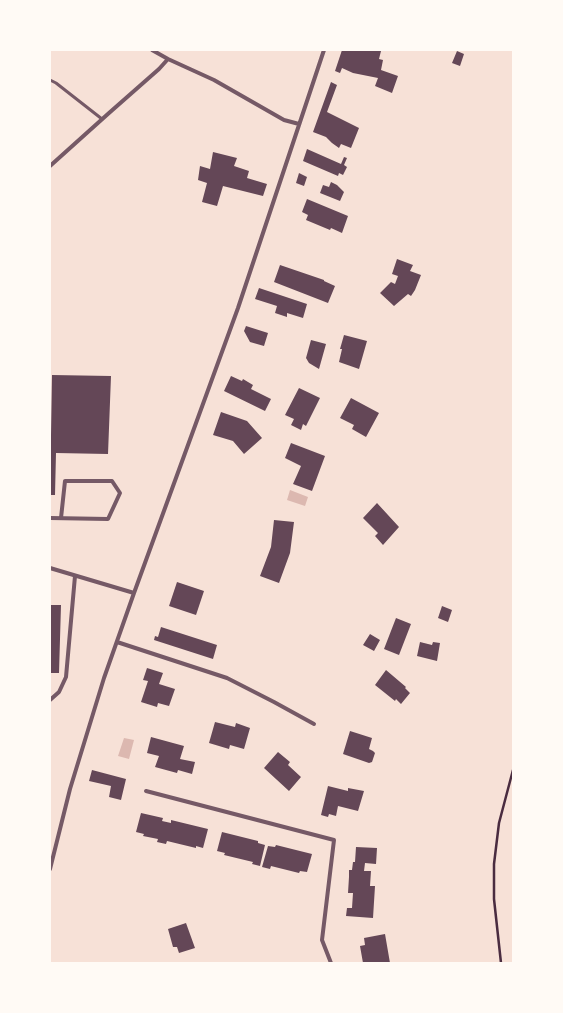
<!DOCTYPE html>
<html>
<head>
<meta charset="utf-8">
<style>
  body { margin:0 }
  #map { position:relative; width:563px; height:1013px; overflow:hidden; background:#f7e1d7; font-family:Jost,sans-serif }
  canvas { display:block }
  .frame { position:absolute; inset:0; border:51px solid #fffaf5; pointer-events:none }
</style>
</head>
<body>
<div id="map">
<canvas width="563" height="1013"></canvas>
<div class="frame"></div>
</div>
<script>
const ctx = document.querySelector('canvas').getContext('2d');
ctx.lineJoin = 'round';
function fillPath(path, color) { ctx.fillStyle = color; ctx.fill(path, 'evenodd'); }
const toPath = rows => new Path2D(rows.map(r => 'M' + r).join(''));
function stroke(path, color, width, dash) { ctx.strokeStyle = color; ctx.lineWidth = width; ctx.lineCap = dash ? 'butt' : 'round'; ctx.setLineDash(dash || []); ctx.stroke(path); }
fillPath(toPath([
  [290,490,308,497,305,506,287,500],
  [124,738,134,740,129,759,118,756]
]), '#dcb8b0');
fillPath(toPath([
  [342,50,377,50,381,51,379,59,383,60,381,70,398,76,392,93,375,86,378,78,353,73,342,68,340,73,335,71],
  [457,51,464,54,460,66,452,63],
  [331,82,337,85,327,112,359,128,351,148,341,144,339,148,332,143,326,137,313,132],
  [307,149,341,164,344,157,347,158,344,165,347,167,343,175,339,173,338,176,303,161],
  [213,152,237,158,234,166,249,171,247,178,267,184,263,196,223,186,217,206,202,202,207,183,198,180,200,166,210,169],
  [299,173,307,177,304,186,296,183],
  [331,182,337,185,344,192,340,201,320,193,323,185,329,187],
  [307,199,348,216,342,233,331,228,330,230,306,220,308,215,302,212],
  [397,259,413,265,410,271,421,275,415,290,411,296,408,294,394,306,380,293,391,282,395,284,398,276,392,274],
  [280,265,324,280,324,281,335,286,328,303,274,282],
  [259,288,307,304,303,318,287,313,287,317,275,313,277,306,255,299],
  [246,326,268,333,264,346,250,342,244,331],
  [344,335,367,341,359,369,339,362,342,349,340,349],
  [311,340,326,344,319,369,309,363,306,358],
  [52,375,111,376,108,454,56,453,55,495,50,495],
  [231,376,242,381,243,379,253,385,251,389,271,399,265,411,224,391],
  [299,388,320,398,306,426,303,424,301,430,291,425,294,419,285,415],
  [351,398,379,413,366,437,352,429,354,425,340,418],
  [221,412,247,421,262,438,244,454,233,441,213,435],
  [291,443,325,456,312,491,293,484,301,466,285,458],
  [377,503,399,527,383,545,375,536,378,533,363,518],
  [274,520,294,522,290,553,279,583,260,576,271,547],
  [177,582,204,591,196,615,169,606],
  [50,605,61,605,59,673,50,673],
  [442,606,452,610,448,622,438,618],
  [396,618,411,624,399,655,384,649],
  [161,627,217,645,213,659,154,640,155,636,158,637],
  [370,634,380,640,374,651,363,645],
  [420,642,432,645,433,642,440,643,437,661,417,656],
  [147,668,163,673,159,684,175,689,169,706,158,703,157,707,141,702,148,681,143,680],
  [386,670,406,687,405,688,410,693,401,704,396,699,395,701,375,685],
  [215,722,235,727,236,723,250,728,244,749,230,745,229,749,209,743],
  [350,731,372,738,369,749,373,751,375,753,372,762,369,763,343,754],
  [151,737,184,746,180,759,195,762,192,774,178,770,177,773,155,767,159,756,147,753],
  [278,752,290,762,288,765,301,777,289,791,264,768],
  [92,770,126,779,121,800,109,797,111,786,89,781],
  [328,786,348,791,348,788,364,791,358,811,338,806,336,816,329,814,328,817,321,815],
  [141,813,163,818,162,821,171,823,171,820,208,829,203,848,196,846,196,848,167,841,166,844,157,842,158,839,143,836,144,834,136,832],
  [222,832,258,841,258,843,265,845,260,866,252,864,253,862,224,855,225,853,217,851],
  [276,845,312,854,307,872,300,871,299,873,271,866,270,869,262,867,268,846,275,847],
  [356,847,377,848,376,864,365,863,364,871,371,871,370,886,375,886,373,918,346,916,347,908,352,908,353,893,348,893,349,877,349,870,352,870,353,862,355,862],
  [186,923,195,948,179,953,177,947,173,947,168,929],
  [385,934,390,963,363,963,360,946,365,945,364,938]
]), '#644757');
stroke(toPath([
  [501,963,494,899,494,864,499,823,513,770]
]), '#4a2c40', 2.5);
stroke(toPath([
  [50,80,56,83,102,119]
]), '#755966', 3);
stroke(toPath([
  [152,50,168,59,214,80,284,120,299,124],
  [50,166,109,113,159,69,168,59],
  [50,518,108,519,120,493,112,481,65,481,61,518],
  [50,568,134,593],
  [117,642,227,678,274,702,314,724],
  [50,700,59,692,66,677,75,576],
  [146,791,334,840,322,940,331,963],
  [50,869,70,789,104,678,134,593,238,308,324,50]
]), '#755966', 4);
</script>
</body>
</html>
